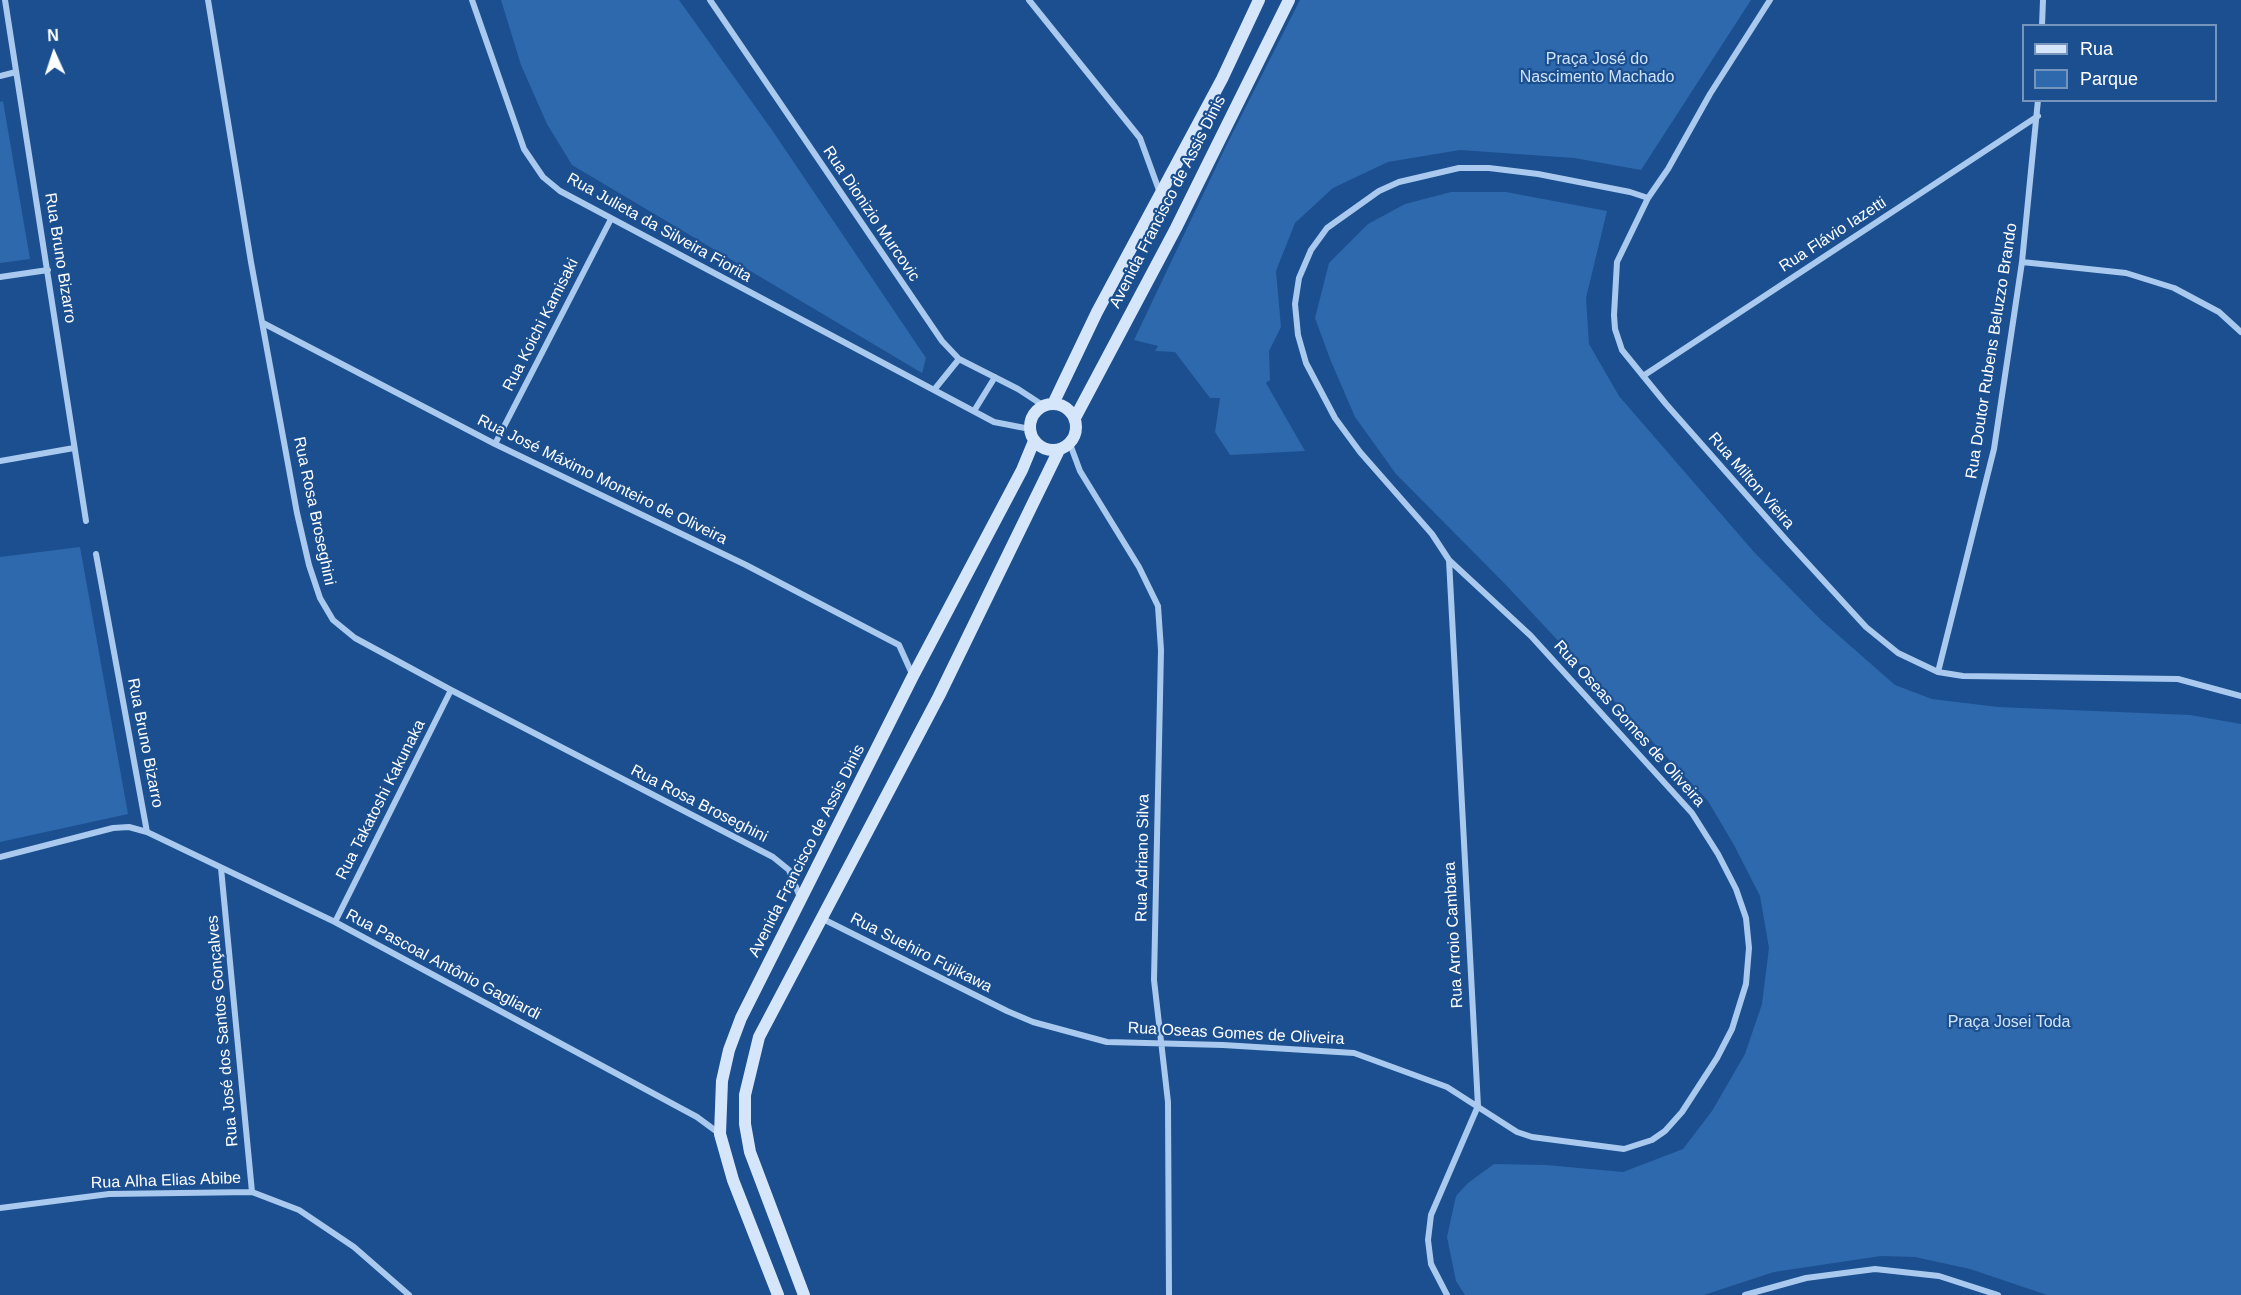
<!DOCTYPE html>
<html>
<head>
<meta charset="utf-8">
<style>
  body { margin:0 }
  #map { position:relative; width:2241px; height:1295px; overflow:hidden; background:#1b4f8f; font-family:Helvetica,sans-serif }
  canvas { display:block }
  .legend { position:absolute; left:2022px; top:24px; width:195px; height:78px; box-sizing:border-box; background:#1b4f8f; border:2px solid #7695bc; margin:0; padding:8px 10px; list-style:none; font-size:18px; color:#fff }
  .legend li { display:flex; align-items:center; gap:12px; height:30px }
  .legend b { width:30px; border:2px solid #7695bc }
  .north { position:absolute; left:24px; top:24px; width:60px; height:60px; -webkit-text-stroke:4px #1b4f8f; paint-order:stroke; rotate:357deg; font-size:16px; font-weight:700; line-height:24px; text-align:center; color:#fff }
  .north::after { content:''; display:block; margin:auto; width:21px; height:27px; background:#fff; clip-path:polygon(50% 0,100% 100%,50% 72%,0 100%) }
</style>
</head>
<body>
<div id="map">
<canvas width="2241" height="1295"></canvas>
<ul class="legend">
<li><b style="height:8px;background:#d6e6fa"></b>Rua</li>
<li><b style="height:16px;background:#2e69ad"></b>Parque</li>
</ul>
<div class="north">N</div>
</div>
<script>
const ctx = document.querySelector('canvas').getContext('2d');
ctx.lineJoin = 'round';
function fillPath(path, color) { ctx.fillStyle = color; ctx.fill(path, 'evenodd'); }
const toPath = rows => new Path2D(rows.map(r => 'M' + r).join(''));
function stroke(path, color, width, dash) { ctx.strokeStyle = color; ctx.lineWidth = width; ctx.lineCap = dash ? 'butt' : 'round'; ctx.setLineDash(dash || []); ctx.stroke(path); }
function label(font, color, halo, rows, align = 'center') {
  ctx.font = font + ' Helvetica,sans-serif'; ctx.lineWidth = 4.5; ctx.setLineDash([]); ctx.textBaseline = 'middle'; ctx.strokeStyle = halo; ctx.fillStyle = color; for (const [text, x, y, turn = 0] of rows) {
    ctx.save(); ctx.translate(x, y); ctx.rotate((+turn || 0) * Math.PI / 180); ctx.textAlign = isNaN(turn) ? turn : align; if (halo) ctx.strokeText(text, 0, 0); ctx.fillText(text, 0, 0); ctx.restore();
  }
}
fillPath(toPath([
  [501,0,679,0,772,130,926,358,922,373,572,165,547,124,521,65],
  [1300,0,1751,0,1641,170,1574,158,1460,150,1388,162,1333,188,1295,223,1276,271,1281,327,1269,351,1270,380,1266,383,1305,451,1230,455,1215,432,1220,398,1210,398,1175,352,1155,351,1158,346,1134,340,1227,144],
  [3,101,30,259,0,263,0,102],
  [1451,192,1506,192,1607,211,1586,298,1589,344,1619,396,1754,552,1821,620,1895,685,1932,699,1998,707,2190,715,2241,724,2241,1295,2047,1295,1970,1269,1915,1257,1881,1256,1774,1272,1704,1295,1465,1295,1456,1281,1447,1237,1456,1196,1468,1183,1494,1164,1546,1165,1623,1172,1683,1149,1712,1111,1745,1054,1762,1004,1769,948,1760,896,1734,845,1708,801,1506,585,1396,474,1355,417,1330,359,1315,318,1329,263,1368,224,1405,204],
  [80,547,128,814,0,842,0,557]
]), '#2e69ad');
stroke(toPath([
  [5,0,86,521],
  [208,0,251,262,297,513,309,565,320,598,333,620,355,638,451,690,773,857,789,870,800,897],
  [472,0,524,149,543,177,560,191,994,422,1030,429],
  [710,0,942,341,959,359,1018,389,1044,406],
  [1029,0,1140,138,1160,193],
  [1770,0,1710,94,1668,169,1648,198,1617,262,1614,315,1615,329,1622,350,1666,404,1788,542,1866,627,1898,653,1938,672,1963,676,2178,679,2241,696],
  [2042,26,2043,0],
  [0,76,16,72],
  [2022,262,2126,273,2174,288,2219,312,2241,332],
  [0,277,48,270],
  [263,323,495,444,746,565,899,645,913,676],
  [1643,376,2038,116],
  [934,390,959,359],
  [974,411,995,377],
  [495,444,611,219],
  [1070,444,1080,471,1139,567,1158,606,1161,650,1154,980,1168,1102,1169,1295],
  [0,461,74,448],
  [96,554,147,832],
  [1938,672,1994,449,2022,262,2038,100],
  [0,857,113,828,129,827,147,832,335,922,697,1117,720,1134],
  [221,868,252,1192],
  [823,919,1007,1011,1033,1022,1107,1042,1223,1045,1354,1053,1447,1087,1517,1132,1532,1137,1624,1149,1652,1140,1665,1131,1682,1112,1717,1058,1732,1029,1746,984,1749,948,1746,918,1736,889,1718,854,1692,813,1531,636,1449,560,1432,534,1360,452,1335,418,1306,363,1298,335,1295,304,1299,278,1311,250,1327,228,1379,191,1399,182,1459,168,1489,168,1538,174,1630,192,1648,198],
  [335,922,451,690],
  [0,1208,109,1194,252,1192,299,1210,354,1247,409,1295],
  [1447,1295,1431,1264,1428,1240,1431,1215,1478,1106,1449,560],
  [1745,1295,1806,1278,1875,1269,1939,1276,1998,1295]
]), '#a9c9ee', 6);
stroke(toPath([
  [1053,404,1097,312,1222,79,1259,0],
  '1030 427a23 23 0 1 1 46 0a23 23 0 1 1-46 0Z',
  [1075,418,1176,228,1289,0],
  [778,1295,733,1180,720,1134,722,1081,729,1050,741,1018,913,676,1022,470,1034,441],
  [804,1295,750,1152,745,1124,745,1095,759,1037,939,696,1059,450]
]), '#d6e6fa', 12);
label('16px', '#cfe3fa', '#1b4f8f', [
  ["Praça José do",1597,60],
  ["Nascimento Machado",1597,78],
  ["Praça Josei Toda",2009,1023]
]);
label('16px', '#fff', '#1b4f8f', [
  ["Avenida Francisco de Assis Dinis",1168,202,-63],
  ["Rua Dionizio Murcovic",871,214,56],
  ["Rua Julieta da Silveira Fiorita",659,228,29],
  ["Rua Flávio Iazetti",1833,235,-33],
  ["Rua Bruno Bizarro",60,258,81],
  ["Rua Koichi Kamisaki",541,325,-63],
  ["Rua Doutor Rubens Beluzzo Brando",1992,351,-81],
  ["Rua José Máximo Monteiro de Oliveira",602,480,26],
  ["Rua Milton Vieira",1751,481,49],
  ["Rua Rosa Broseghini",314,511,78],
  ["Rua Oseas Gomes de Oliveira",1629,724,48],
  ["Rua Bruno Bizarro",145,743,79],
  ["Rua Takatoshi Kakunaka",381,800,-63],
  ["Rua Rosa Broseghini",699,804,27],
  ["Avenida Francisco de Assis Dinis",807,851,-63],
  ["Rua Adriano Silva",1143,858,-89],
  ["Rua Arroio Cambara",1454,935,-93],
  ["Rua Suehiro Fujikawa",921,953,27],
  ["Rua Pascoal Antônio Gagliardi",443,965,28],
  ["Rua José dos Santos Gonçalves",223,1031,-95],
  ["Rua Oseas Gomes de Oliveira",1236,1034,3],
  ["Rua Alha Elias Abibe",166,1181,-2]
]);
</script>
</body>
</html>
